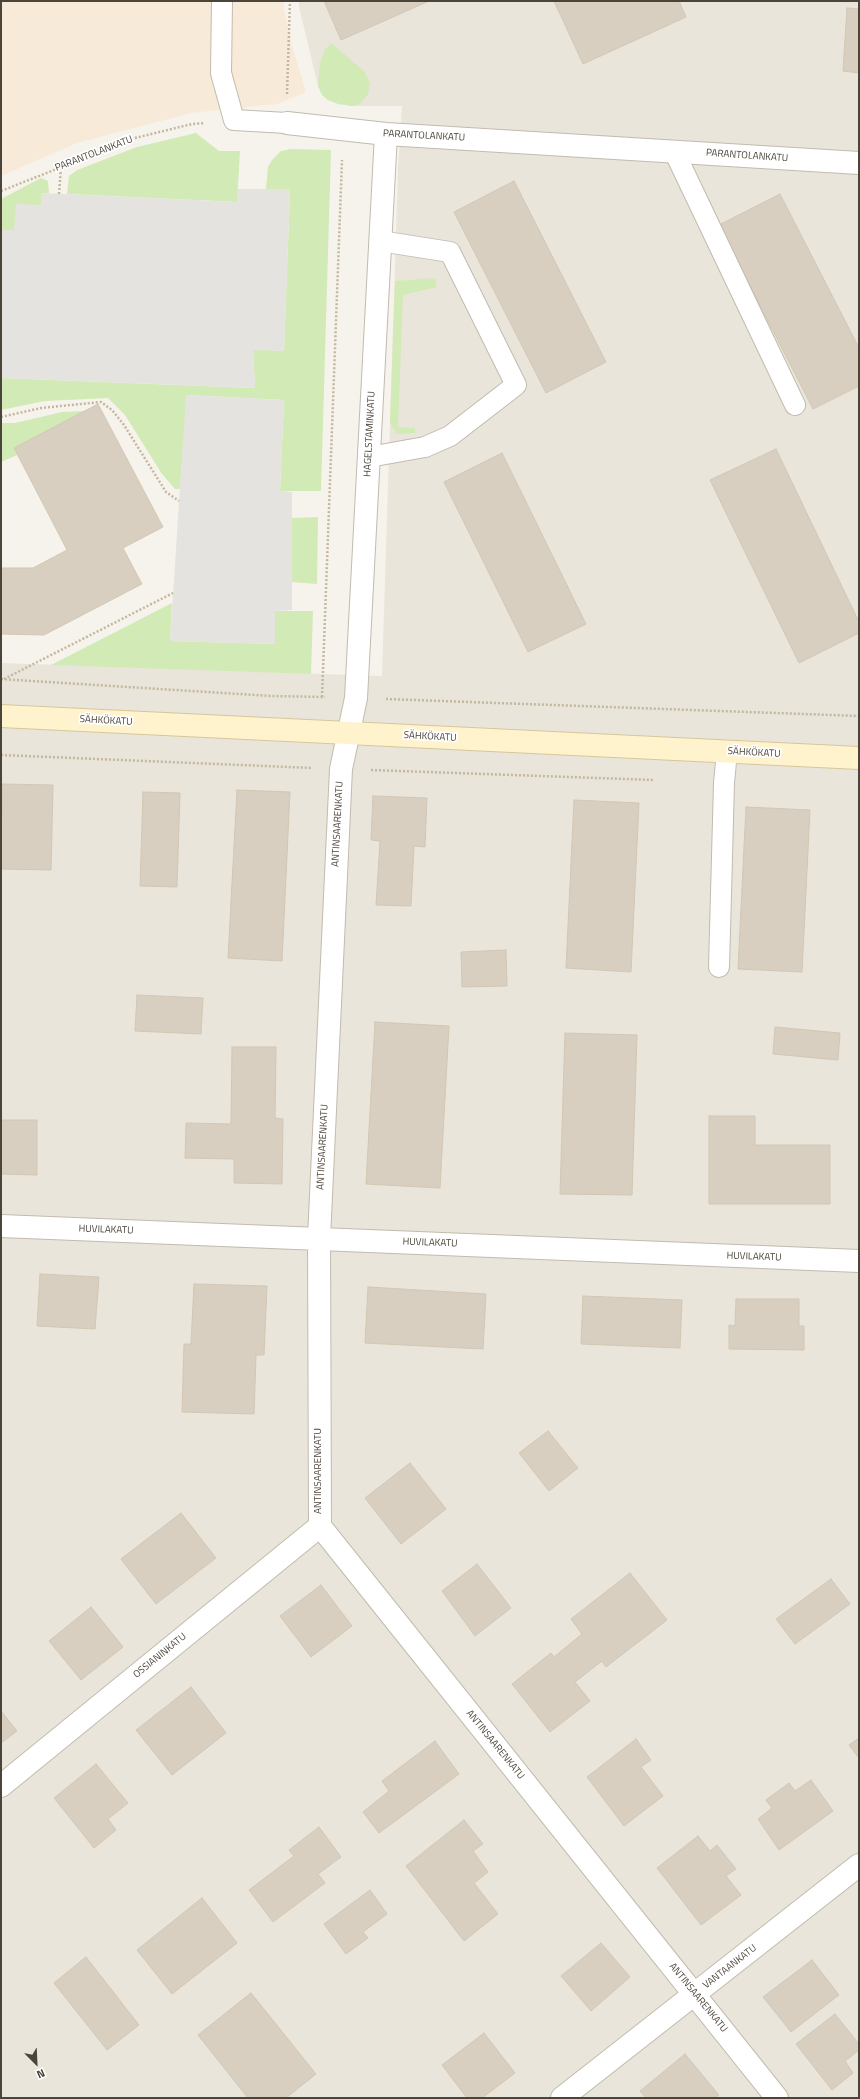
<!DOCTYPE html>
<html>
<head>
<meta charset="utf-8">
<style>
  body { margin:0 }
  #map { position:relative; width:860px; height:2099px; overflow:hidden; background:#f6f3ec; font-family:"Titillium Web",sans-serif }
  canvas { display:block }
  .frame { position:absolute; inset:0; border:2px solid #4b4439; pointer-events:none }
  .north { position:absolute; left:16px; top:2043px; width:40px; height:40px; -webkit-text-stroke:3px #fff; paint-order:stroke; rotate:156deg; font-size:11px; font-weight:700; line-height:16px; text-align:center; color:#4b4439 }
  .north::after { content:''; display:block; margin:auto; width:14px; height:18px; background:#4b4439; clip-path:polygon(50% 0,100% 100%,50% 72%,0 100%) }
</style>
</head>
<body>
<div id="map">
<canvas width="860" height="2099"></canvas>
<div class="frame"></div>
<div class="north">N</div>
</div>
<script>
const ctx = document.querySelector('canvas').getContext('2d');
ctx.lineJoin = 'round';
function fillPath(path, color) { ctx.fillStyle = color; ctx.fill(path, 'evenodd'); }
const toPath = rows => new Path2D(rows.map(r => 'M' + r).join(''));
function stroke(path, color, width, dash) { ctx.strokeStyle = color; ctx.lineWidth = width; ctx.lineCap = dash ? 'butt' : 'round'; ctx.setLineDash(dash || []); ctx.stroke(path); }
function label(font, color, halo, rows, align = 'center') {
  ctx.font = font + ' "Titillium Web",sans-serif'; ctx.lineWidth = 3.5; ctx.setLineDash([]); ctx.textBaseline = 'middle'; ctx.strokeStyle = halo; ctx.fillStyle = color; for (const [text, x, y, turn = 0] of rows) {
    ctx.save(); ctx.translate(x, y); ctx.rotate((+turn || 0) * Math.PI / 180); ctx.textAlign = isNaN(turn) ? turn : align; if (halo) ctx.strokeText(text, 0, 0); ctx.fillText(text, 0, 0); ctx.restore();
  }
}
fillPath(toPath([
  [299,1,859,1,859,2098,1,2098,1,663,382,676,398,170,402,106,352,106,328,100,322,95,318,86,299,7]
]), '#eae5da');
fillPath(toPath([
  [1,1,284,1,284,9,293,49,306,92,277,104,191,113,77,143,1,176]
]), '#f7ead8');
fillPath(toPath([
  [331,43,364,71,370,83,368,94,360,104,352,106,338,104,328,100,322,95,318,86,320,63,325,50],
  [196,133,219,151,240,151,237,202,67,194,69,176,77,170,137,147],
  [291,149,331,150,321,491,280,491,284,400,187,395,180,489,175,489,162,474,125,415,108,398,45,401,1,410,1,378,255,388,253,349,284,351,290,189,266,189,268,167,272,160,281,151],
  [41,178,48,181,49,193,41,193,41,205,14,231,1,230,1,199],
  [435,278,437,287,403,295,398,427,415,428,415,433,397,434,390,423,395,281],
  [85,411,14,448,17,455,1,462,1,423,15,423,62,412],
  [318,517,317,584,292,582,292,518],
  [172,603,170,641,275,644,275,611,313,611,311,674,51,665]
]), '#d2eab5');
fillPath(toPath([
  [237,189,290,189,284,351,253,350,255,388,1,378,1,230,14,230,16,204,41,205,41,193,237,202],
  [186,395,284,400,280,491,292,492,292,610,275,611,275,644,170,641]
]), '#e5e3e0');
const building = toPath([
  [324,1,429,1,341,40,324,1],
  [554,1,679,1,686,17,583,64,554,1],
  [847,8,859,9,859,73,843,71,847,8],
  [514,181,606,362,546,393,454,212,514,181],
  [780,194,859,348,859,386,813,409,719,225,780,194],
  [98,404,163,527,123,548,142,584,44,635,1,634,1,568,33,568,67,550,14,448,98,404],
  [776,449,859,622,859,633,799,663,710,480,776,449],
  [502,453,586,624,528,652,444,482,502,453],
  [2,784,53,785,51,870,1,869,2,784],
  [237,790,290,792,282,961,228,958,237,790],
  [143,792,180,793,177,887,140,886,143,792],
  [373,796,427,798,425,847,414,846,411,906,376,905,380,841,371,840,373,796],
  [574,800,639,803,631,972,566,968,574,800],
  [746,807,810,810,802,972,738,969,746,807],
  [506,950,507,986,462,987,461,952,506,950],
  [137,995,203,998,201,1034,135,1031,137,995],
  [375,1022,449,1026,440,1188,366,1184,375,1022],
  [775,1027,840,1033,838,1060,773,1054,775,1027],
  [565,1033,637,1035,632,1195,560,1194,565,1033],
  [232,1047,276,1047,275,1118,283,1119,282,1184,234,1183,234,1159,185,1158,186,1123,231,1124,232,1047],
  [709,1116,755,1116,755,1145,830,1145,830,1204,709,1204,709,1116],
  [1,1120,37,1120,37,1175,1,1174,1,1120],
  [40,1274,99,1277,95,1329,37,1326,40,1274],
  [194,1284,267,1286,264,1355,256,1355,254,1414,182,1412,184,1344,191,1344,194,1284],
  [368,1287,486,1294,483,1349,365,1343,368,1287],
  [583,1296,682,1300,680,1348,581,1344,583,1296],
  [736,1299,799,1299,799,1326,804,1326,804,1350,729,1349,729,1325,735,1326,736,1299],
  [548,1431,578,1468,549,1491,519,1453,548,1431],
  [410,1463,446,1509,401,1544,365,1498,410,1463],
  [181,1513,216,1558,156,1604,121,1559,181,1513],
  [477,1564,511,1608,475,1636,442,1591,477,1564],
  [630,1573,667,1620,606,1667,602,1661,575,1682,590,1701,550,1732,512,1684,551,1653,554,1657,582,1634,571,1619,630,1573],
  [831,1579,850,1604,795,1644,776,1619,831,1579],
  [321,1585,352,1626,311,1657,280,1616,321,1585],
  [91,1607,123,1647,81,1680,49,1641,91,1607],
  [191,1687,226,1733,172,1775,136,1730,191,1687],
  [1,1711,17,1731,1,1743,1,1711],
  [859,1738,859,1758,849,1745,859,1738],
  [636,1739,651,1760,641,1767,663,1796,624,1826,587,1777,636,1739],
  [435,1741,459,1774,379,1833,363,1812,389,1791,382,1781,435,1741],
  [96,1764,128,1803,108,1819,116,1830,94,1848,54,1798,96,1764],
  [811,1780,833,1811,779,1850,758,1819,772,1808,766,1800,789,1783,795,1791,811,1780],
  [464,1820,483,1844,473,1851,488,1872,474,1883,498,1914,464,1941,406,1866,464,1820],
  [319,1827,341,1857,318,1874,325,1883,273,1922,249,1890,294,1856,289,1850,319,1827],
  [698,1836,710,1851,717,1845,736,1869,726,1876,741,1895,701,1925,657,1868,698,1836],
  [370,1890,387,1914,363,1932,368,1938,346,1954,324,1924,370,1890],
  [202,1898,237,1943,172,1994,137,1950,202,1898],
  [601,1943,630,1977,591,2011,561,1976,601,1943],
  [86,1957,139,2025,107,2050,54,1983,86,1957],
  [812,1960,839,1995,791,2032,763,1997,812,1960],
  [251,1993,316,2074,286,2098,248,2098,198,2035,251,1993],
  [835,2014,859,2044,859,2050,845,2061,853,2073,832,2090,796,2044,835,2014],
  [484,2033,515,2073,482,2098,467,2098,442,2065,484,2033],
  [685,2054,719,2095,715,2098,646,2098,640,2091,685,2054]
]);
fillPath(building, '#d8cfc1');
stroke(building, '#d3c7b4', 1);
const lane = toPath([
  [222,1,221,73,234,120,287,123],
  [674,151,795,405],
  [369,457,425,447,450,436,516,385,450,252,380,241],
  [719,967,724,783,727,751]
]);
const street = toPath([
  [287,123,386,134,859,163],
  [386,134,356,698,341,769,319,1238,320,1526,777,2098],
  [1,1226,859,1261],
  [1,1786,320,1526],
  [562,2098,859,1865]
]);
const secondary = toPath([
  [1,716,859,758]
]);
stroke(lane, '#c2bbae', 22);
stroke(street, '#c2bbae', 24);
stroke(secondary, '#d6c79b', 24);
stroke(toPath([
  [287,94,290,1],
  [1,191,135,138,192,124,205,123],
  [59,194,61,166],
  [1,417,41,408,101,402,112,410,124,425,166,492,179,501],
  [1,679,271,696,325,697],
  [4,679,173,593],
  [322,697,342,160],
  [386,699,859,716],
  [1,755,312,768],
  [371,770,654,780]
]), '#c4b79f', 2.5, [2, 2]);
stroke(lane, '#fff', 20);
stroke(street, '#fff', 22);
stroke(secondary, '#fff3cd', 22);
label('10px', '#4b4439', '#fff', [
  ["PARANTOLANKATU",424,136,3],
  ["PARANTOLANKATU",94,154,-21],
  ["PARANTOLANKATU",747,156,4],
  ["HAGELSTAMINKATU",370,434,-87],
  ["SÄHKÖKATU",106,721,3],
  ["SÄHKÖKATU",430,737,3],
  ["SÄHKÖKATU",754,753,3],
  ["ANTINSAARENKATU",338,824,-87],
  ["ANTINSAARENKATU",323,1147,-87],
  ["HUVILAKATU",106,1230,2],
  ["HUVILAKATU",430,1243,2],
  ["HUVILAKATU",754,1257,2],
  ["ANTINSAARENKATU",319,1471,-90],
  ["OSSIANINKATU",160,1656,-39],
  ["ANTINSAARENKATU",495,1745,51],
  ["VANTAANKATU",730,1967,-38],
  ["ANTINSAARENKATU",698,1998,51]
]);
</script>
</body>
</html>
